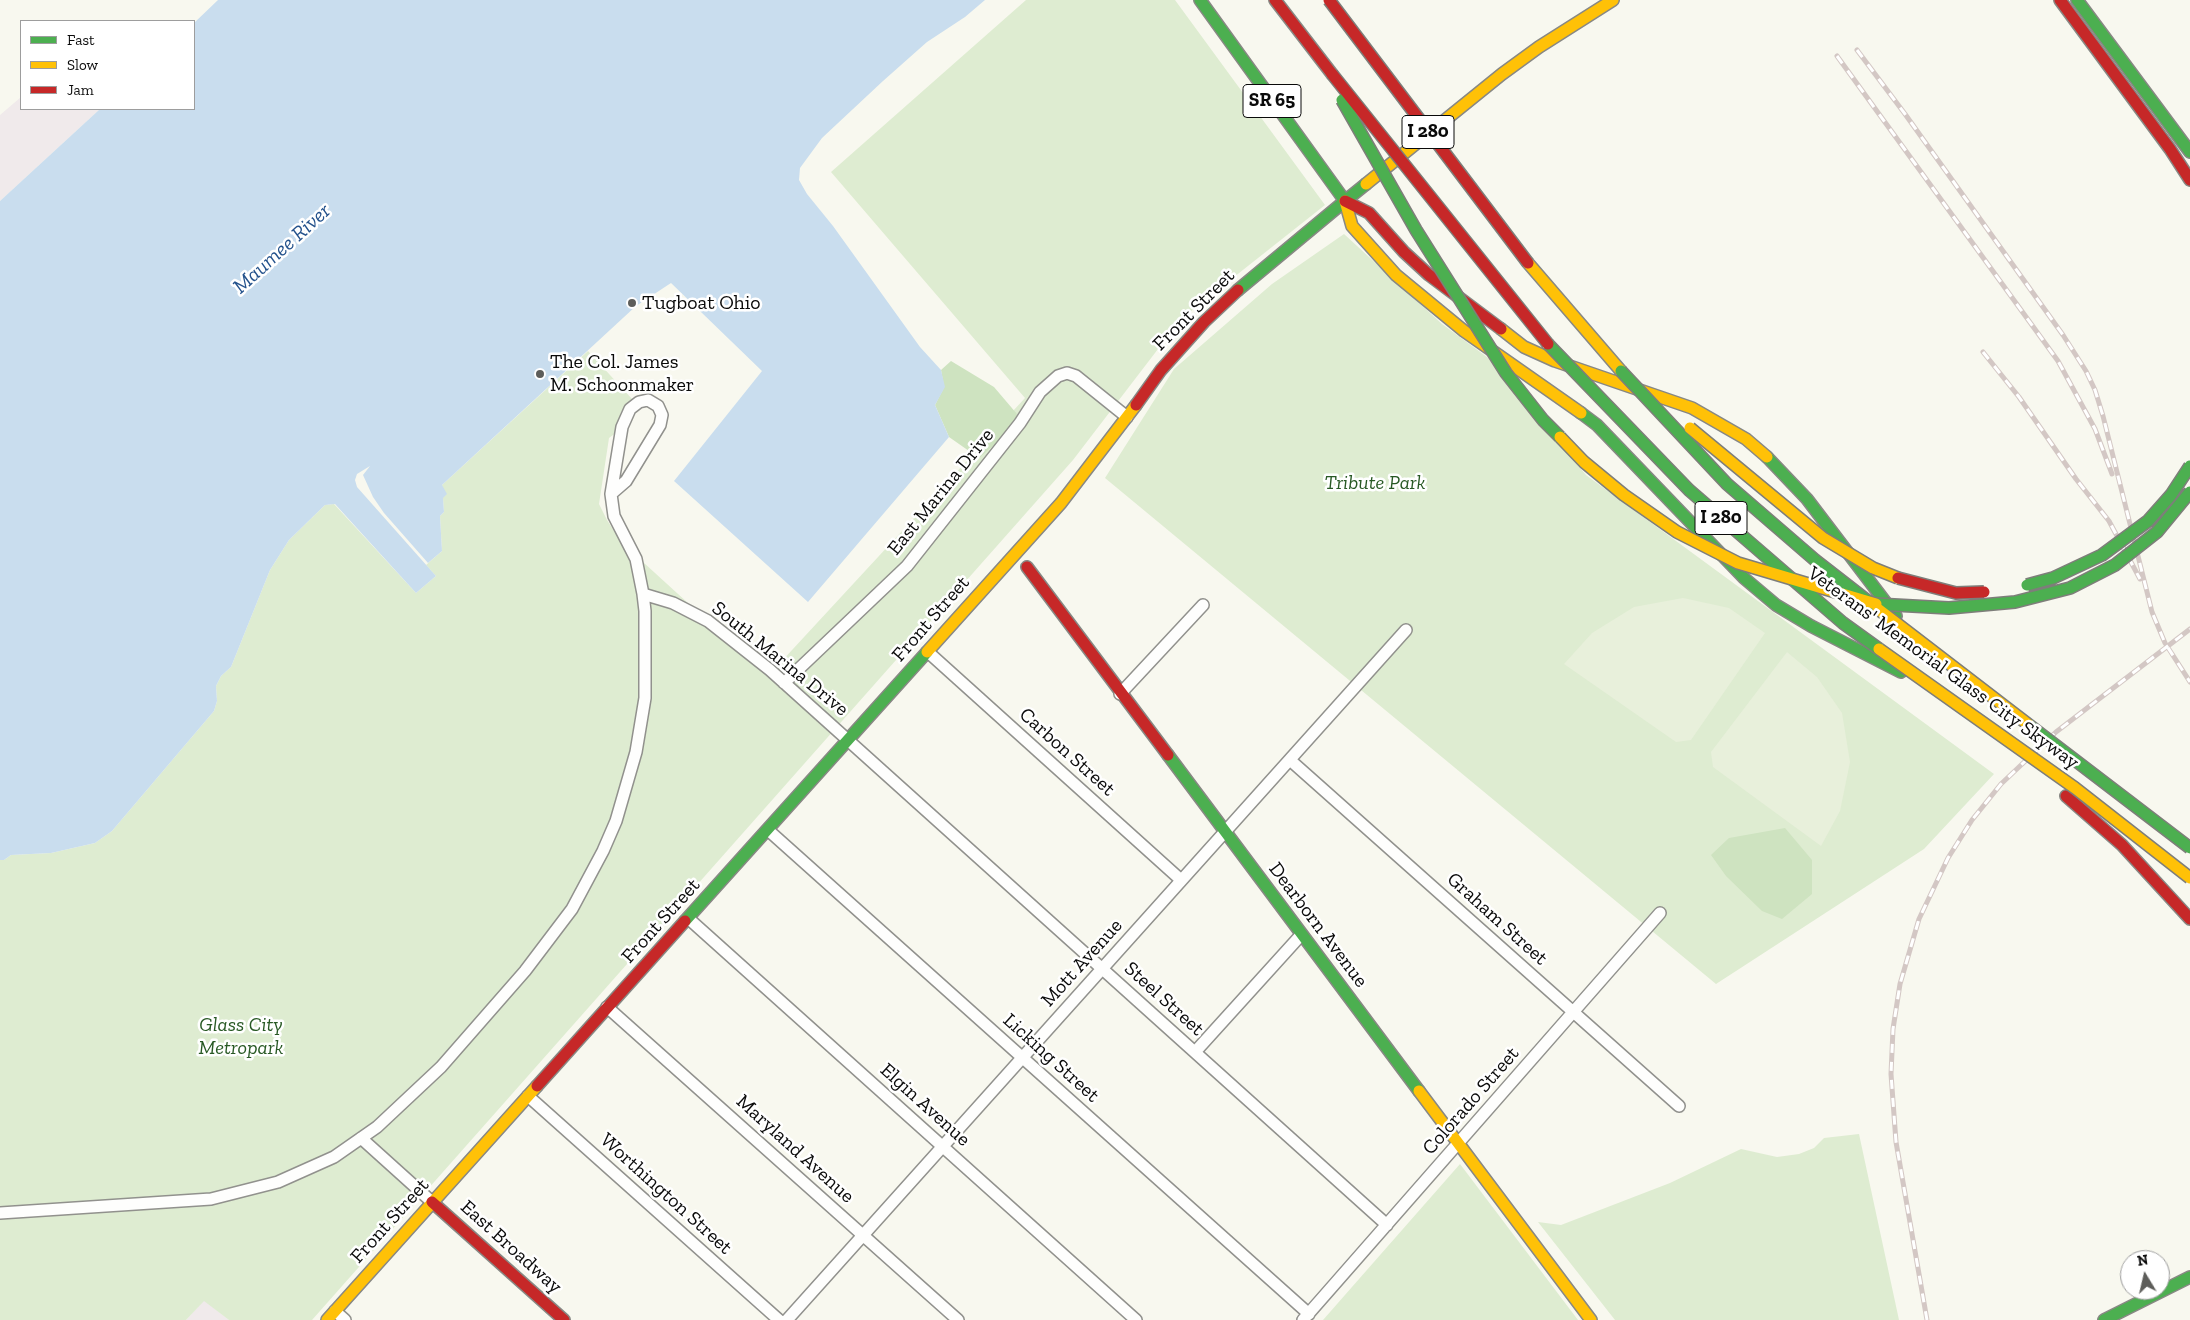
<!DOCTYPE html>
<html>
<head>
<meta charset="utf-8">
<style>
  body { margin:0 }
  #map { position:relative; width:2190px; height:1320px; overflow:hidden; background:#f8f8ef; font-family:"Zilla Slab",serif }
  canvas { display:block }
  .legend { position:absolute; left:20px; top:20px; width:175px; height:90px; box-sizing:border-box; background:#fff; border:1px solid #9d9d9d; margin:0; padding:6px 9px; list-style:none; font-size:15px; color:#0a0a0a }
  .legend li { display:flex; align-items:center; gap:10px; height:25px }
  .legend b { width:25px; border:1px solid #9d9d9d }
  .north { position:absolute; left:2120px; top:1250px; width:50px; height:50px; box-sizing:border-box; background:#fff; border:1px solid #9d9d9d; border-radius:50%; rotate:351deg; font-size:14px; font-weight:700; line-height:20px; text-align:center; color:#0a0a0a }
  .north::after { content:''; display:block; margin:auto; width:18px; height:22px; background:#5d5d5a; clip-path:polygon(50% 0,100% 100%,50% 72%,0 100%) }
</style>
</head>
<body>
<div id="map">
<canvas width="2190" height="1320"></canvas>
<ul class="legend">
<li><b style="height:6px;background:#4caf50"></b>Fast</li>
<li><b style="height:6px;background:#ffc107"></b>Slow</li>
<li><b style="height:6px;background:#c62828"></b>Jam</li>
</ul>
<div class="north">N</div>
</div>
<script>
const ctx = document.querySelector('canvas').getContext('2d');
ctx.lineJoin = 'round';
function fillPath(path, color) { ctx.fillStyle = color; ctx.fill(path, 'evenodd'); }
const toPath = rows => new Path2D(rows.map(r => 'M' + r).join(''));
function stroke(path, color, width, dash) { ctx.strokeStyle = color; ctx.lineWidth = width; ctx.lineCap = dash ? 'butt' : 'round'; ctx.setLineDash(dash || []); ctx.stroke(path); }
function label(font, color, halo, rows, align = 'center') {
  ctx.font = font + ' "Zilla Slab",serif'; ctx.lineWidth = 5; ctx.setLineDash([]); ctx.textBaseline = 'middle'; ctx.strokeStyle = halo; ctx.fillStyle = color; for (const [text, x, y, turn = 0] of rows) {
    ctx.save(); ctx.translate(x, y); ctx.rotate((+turn || 0) * Math.PI / 180); ctx.textAlign = isNaN(turn) ? turn : align; if (halo) ctx.strokeText(text, 0, 0); ctx.fillText(text, 0, 0); ctx.restore();
  }
}
fillPath(toPath([
  [21,97,21,109,100,109,0,201,0,115],
  [204,1300,229,1320,186,1320]
]), '#f0eaeb');
fillPath(toPath([
  [1026,0,1175,0,1325,205,1181,319,1073,460,312,1320,229,1320,204,1301,186,1320,0,1320,0,860,4,860,11,855,51,853,95,843,112,831,214,711,217,701,216,686,221,676,231,667,270,570,289,540,325,505,334,504,416,593,436,576,426,565,442,551,440,516,444,512,442,485,588,351,632,399,621,412,617,432,609,438,599,504,607,520,621,542,768,676,1025,398,831,172],
  [1344,234,1442,324,1491,360,1586,475,1994,774,1924,849,1716,984,1105,478,1174,369,1272,284],
  [1859,1134,1899,1320,1615,1320,1538,1222,1561,1225,1670,1183,1741,1149,1777,1157,1799,1154,1814,1148,1824,1138],
  [1460,1164,1578,1320,1323,1320]
]), '#deecd1');
fillPath(toPath([
  [951,361,994,387,1017,414,1010,431,979,458,949,437,935,405,944,387,941,370],
  [1785,828,1812,860,1812,894,1782,919,1762,911,1726,876,1711,855,1729,838]
]), '#cee3c0');
fillPath(toPath([
  [1683,598,1729,608,1765,633,1691,740,1676,742,1564,664,1592,633,1634,607],
  [1787,652,1817,677,1842,713,1850,762,1840,811,1821,846,1713,767,1711,752]
]), '#e8f0db');
fillPath(toPath([
  [218,0,985,0,965,17,927,42,883,81,822,138,800,168,799,180,807,194,833,226,920,347,941,370,945,387,935,405,949,437,808,602,674,481,762,371,671,283,636,306,442,485,447,494,443,498,444,512,440,516,442,551,428,563,384,513,373,497,363,475,370,466,357,474,355,480,357,487,436,576,416,593,335,504,325,505,289,540,270,570,231,667,221,676,216,686,217,701,214,711,112,831,95,843,51,853,11,855,4,860,0,860,0,201,100,109,194,109,194,23]
]), '#c9ddee');
const street = toPath([
  [611,494,626,481,660,425,662,415,658,406,648,400,639,402,630,409,622,427,611,494,614,516,636,559,643,594,673,603,708,621,770,670,1387,1225],
  [928,652,1181,880],
  [784,683,907,566,1020,423,1040,392,1058,376,1067,373,1076,376,1127,417],
  [1120,694,1203,605],
  [1290,760,1679,1106],
  [768,830,1309,1314],
  [689,919,1136,1320],
  [607,1007,958,1320],
  [1195,1052,1301,935],
  [528,1096,779,1320],
  [361,1138,432,1202],
  [0,1213,211,1199,278,1182,334,1157,377,1127,441,1067,525,971,572,909,603,851,616,821,636,752,645,698,645,611,643,594],
  [335,1311,345,1320],
  [787,1320,1406,630],
  [1303,1320,1660,913]
]);
const fast = toPath([
  [1200,0,1345,201,1366,184],
  [2077,0,2190,152],
  [1238,290,1345,201],
  [1581,413,1597,425,1744,578,1776,605,1811,626,1901,672],
  [1767,457,1807,499,1896,616],
  [1168,755,1419,1091],
  [685,921,927,652],
  [2104,1320,2190,1277]
]);
const slow = toPath([
  [1366,184,1502,74,1539,47,1613,0],
  [1345,201,1352,226,1396,275,1464,331,1581,413],
  [1528,263,1621,371],
  [1501,329,1524,347,1555,361,1692,408,1746,439,1767,457],
  [927,652,1061,503,1136,405],
  [1419,1091,1591,1320],
  [327,1320,537,1086]
]);
const jam = toPath([
  [1275,0,1332,74],
  [2060,0,2170,149,2190,180],
  [1345,201,1369,213,1404,252,1429,275,1501,329],
  [1136,405,1161,370,1204,322,1238,290],
  [1027,567,1168,755],
  [2066,796,2122,845,2190,919],
  [537,1086,685,921],
  [432,1202,564,1320]
]);
stroke(street, '#91918d', 14);
stroke(fast, '#888884', 14);
stroke(slow, '#888884', 14);
stroke(jam, '#888884', 14);
stroke(street, '#fefefd', 11);
stroke(fast, '#4caf50', 11);
stroke(slow, '#ffc107', 11);
stroke(jam, '#c62828', 11);
const rail = toPath([
  [1857,50,1905,114,2063,335,2086,371,2095,390,2103,416,2152,612,2165,643,2190,682],
  [1837,56,2058,361,2095,429,2112,474],
  [1983,352,2019,397,2076,479,2109,521,2140,579],
  [1927,1320,1896,1142,1891,1074,1893,1029,1900,984,1919,919,1948,858,1972,820,2001,784,2056,732,2190,629]
]);
stroke(rail, '#d3c7c4', 5);
stroke(rail, '#fff', 3, [9]);
const fastBridge = toPath([
  [1342,100,1416,230,1506,373,1543,420,1560,437],
  [1548,344,1689,490,1843,623,1879,649],
  [1621,371,1727,484,1815,560,1878,609],
  [2027,585,2053,578,2102,555,2148,521,2171,495,2190,466],
  [1876,604,1949,608,2015,602,2070,588,2115,565,2157,532,2190,492],
  [2029,725,2190,848]
]);
const slowBridge = toPath([
  [1690,428,1823,538,1873,568,1898,578],
  [1560,437,1584,462,1624,495,1677,532,1738,563,1876,604],
  [1878,609,2029,725],
  [1879,649,2075,788,2190,878]
]);
const jamBridge = toPath([
  [1329,0,1528,263],
  [1332,74,1548,344],
  [1898,578,1956,593,1984,592]
]);
stroke(fastBridge, '#7e7e7a', 14, []);
stroke(slowBridge, '#7e7e7a', 14, []);
stroke(jamBridge, '#7e7e7a', 14, []);
stroke(fastBridge, '#4caf50', 11);
stroke(slowBridge, '#ffc107', 11);
stroke(jamBridge, '#c62828', 11);
for (const [x, y, r, color] of [
  [632,303,5,"#5d5d5a"],
  [540,374,5,"#5d5d5a"]
]) { const dot = new Path2D(); dot.arc(x, y, r, 0, 2 * Math.PI); ctx.fillStyle = color; ctx.fill(dot); stroke(dot, '#fff', 2); }
for (const [x, y, w] of [
  [1272,101,58],
  [1428,132,52],
  [1721,518,52]
]) { const box = new Path2D(); box.roundRect(x - w / 2, y - 16.5, w, 33, 4); ctx.fillStyle = '#fff'; ctx.fill(box); stroke(box, '#0a0a0a', 1); }
label('bold 19px', '#0a0a0a', null, [
  ["SR 65",1272,101],
  ["I 280",1428,132],
  ["I 280",1721,518]
]);
label('20px', '#0a0a0a', '#fff', [
  ["Tugboat Ohio",642,303],
  ["The Col. James",550,362],
  ["M. Schoonmaker",550,385]
], 'left');
label('20px', '#0a0a0a', '#fff', [
  ["Front Street",1194,310,-45],
  ["East Marina Drive",941,492,-51],
  ["Front Street",931,619,-49],
  ["South Marina Drive",780,659,39],
  ["Veterans' Memorial Glass City Skyway",1943,668,36],
  ["Carbon Street",1067,752,42],
  ["Graham Street",1497,919,42],
  ["Front Street",661,921,-48],
  ["Dearborn Avenue",1318,925,53],
  ["Mott Avenue",1082,963,-48],
  ["Steel Street",1164,999,42],
  ["Licking Street",1051,1058,42],
  ["Colorado Street",1471,1101,-49],
  ["Elgin Avenue",925,1105,42],
  ["Maryland Avenue",795,1149,42],
  ["Worthington Street",666,1194,42],
  ["Front Street",390,1221,-48],
  ["East Broadway",511,1247,42]
]);
label('italic 20px', '#285924', '#fff', [
  ["Tribute Park",1375,483],
  ["Glass City",241,1025],
  ["Metropark",241,1048]
]);
label('italic 21px', '#24528c', '#fff', [
  ["Maumee River",282,249,-42]
]);
</script>
</body>
</html>
